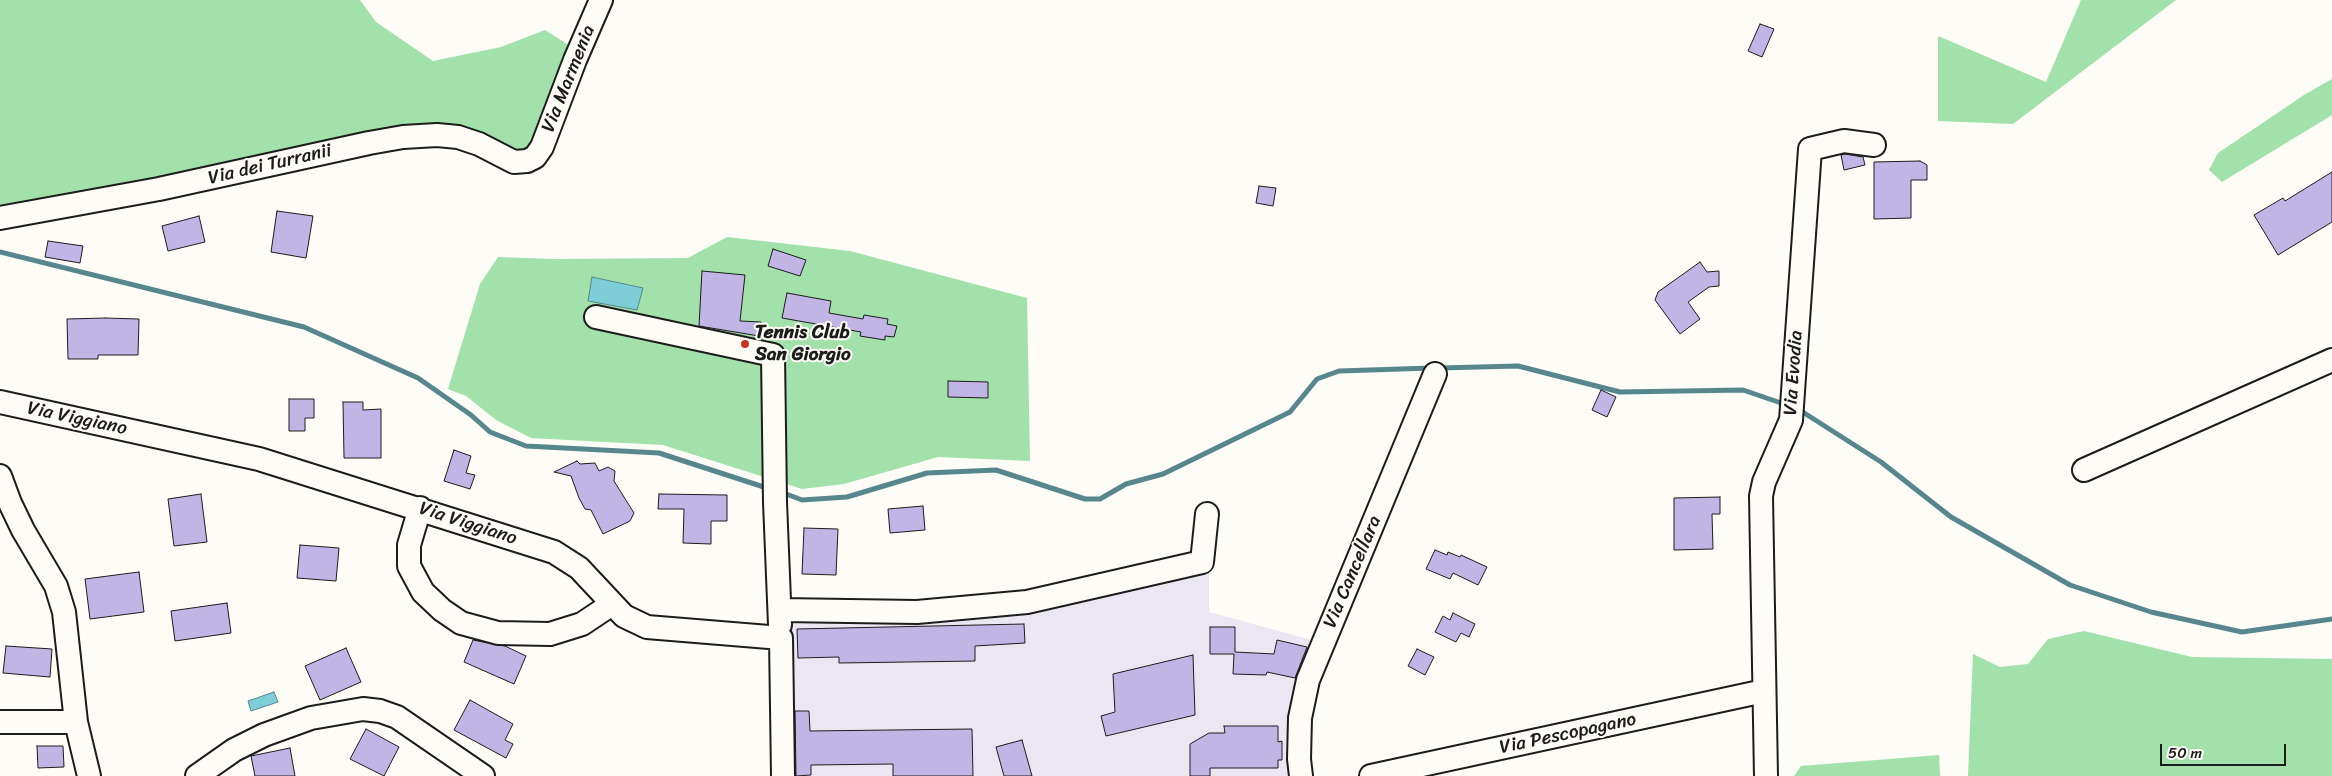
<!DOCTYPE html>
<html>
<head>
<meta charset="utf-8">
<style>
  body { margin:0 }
  #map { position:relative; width:2332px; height:776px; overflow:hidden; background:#fdfcf7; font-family:Sriracha,sans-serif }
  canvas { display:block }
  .scale { position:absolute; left:2160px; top:744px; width:126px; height:22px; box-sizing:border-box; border:2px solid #1c1c1c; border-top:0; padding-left:6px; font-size:15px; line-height:18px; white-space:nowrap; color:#1c1c1c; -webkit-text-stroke:4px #fdfcf7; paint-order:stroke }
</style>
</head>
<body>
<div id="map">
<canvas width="2332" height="776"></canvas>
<div class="scale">50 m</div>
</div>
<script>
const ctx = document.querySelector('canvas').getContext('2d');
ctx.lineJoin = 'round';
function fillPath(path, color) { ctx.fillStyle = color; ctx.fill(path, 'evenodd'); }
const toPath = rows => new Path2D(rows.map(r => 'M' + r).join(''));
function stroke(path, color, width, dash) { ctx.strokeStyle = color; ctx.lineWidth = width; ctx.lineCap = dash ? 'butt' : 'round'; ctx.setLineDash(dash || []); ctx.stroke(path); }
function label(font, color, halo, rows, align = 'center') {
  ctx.font = font + ' Sriracha,sans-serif'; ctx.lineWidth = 4; ctx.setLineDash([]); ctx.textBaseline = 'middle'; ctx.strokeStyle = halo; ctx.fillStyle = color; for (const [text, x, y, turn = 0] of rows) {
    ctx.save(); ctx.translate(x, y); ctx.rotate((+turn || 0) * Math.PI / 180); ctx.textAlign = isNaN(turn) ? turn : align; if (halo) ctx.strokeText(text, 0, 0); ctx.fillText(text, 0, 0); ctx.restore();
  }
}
fillPath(toPath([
  [1209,568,1209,612,1312,640,1295,700,1290,776,793,776,791,624,995,617]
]), '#ebe7f2');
fillPath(toPath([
  [0,0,360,0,376,22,433,61,501,47,545,30,578,51,535,157,458,137,0,214],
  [2081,0,2176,0,2013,124,1938,121,1938,36,2046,82],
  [2332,79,2332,115,2222,182,2209,170,2218,153,2304,95],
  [727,237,850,251,1027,298,1030,461,938,457,844,484,802,489,663,445,531,438,496,420,466,396,448,389,480,284,498,257,552,259,688,258],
  [2084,631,2192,657,2332,659,2332,776,1968,776,1973,654,2000,667,2028,664,2048,639],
  [1939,755,1940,776,1794,776,1801,766]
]), '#a2e1a9');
const water = toPath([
  [592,277,643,288,637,310,588,301,592,277],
  [274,692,278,702,251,711,248,701,274,692]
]);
fillPath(water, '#7eced8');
stroke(water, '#57878d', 1);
stroke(toPath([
  [0,252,304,327,418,378,471,415,490,432,526,446,659,453,770,489],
  [1439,368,1518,366,1620,392,1743,390,1787,405],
  [1798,409,1881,462,1951,517,2070,585,2151,612,2242,632,2332,619],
  [781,492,802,500,847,497,927,473,996,470,1085,499,1100,499,1126,484,1163,474,1290,412,1317,379,1339,371,1431,368]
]), '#57878d', 5);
const building = toPath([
  [1760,24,1774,29,1762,57,1748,51,1760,24],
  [1845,154,1863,157,1865,165,1844,170,1841,155,1845,154],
  [1920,161,1927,165,1927,180,1911,180,1911,218,1874,219,1874,162,1920,161],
  [2332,172,2332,222,2278,255,2254,215,2283,198,2285,201,2332,172],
  [1259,186,1276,188,1273,206,1256,203,1259,186],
  [277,211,313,216,306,258,271,252,277,211],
  [199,216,205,242,168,251,162,226,199,216],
  [48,241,83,246,80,263,45,257,48,241],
  [773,249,806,260,800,276,768,266,773,249],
  [1700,262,1707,272,1719,271,1719,286,1709,287,1688,302,1700,319,1680,334,1655,300,1658,292,1700,262],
  [702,271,745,275,740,321,761,322,759,336,699,326,702,271],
  [787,293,831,301,829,313,863,319,864,315,888,319,887,324,897,326,894,337,885,336,885,340,860,336,861,332,782,318,787,293],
  [105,318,139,319,138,355,98,355,98,359,68,359,67,319,105,318],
  [948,381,988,382,988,398,948,397,948,381],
  [1601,390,1616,397,1607,417,1592,410,1601,390],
  [289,399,314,399,314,418,305,418,305,431,289,431,289,399],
  [343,402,363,402,363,410,381,409,381,458,344,458,343,402],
  [454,450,471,456,466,473,475,475,470,489,444,481,454,450],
  [577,461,580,464,595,463,599,471,608,467,615,471,614,481,634,513,630,521,603,534,591,510,585,509,579,498,571,476,554,472,577,461],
  [201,494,207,542,174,546,168,499,201,494],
  [659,494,727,495,727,521,711,521,711,544,683,543,684,509,658,509,659,494],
  [1720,497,1720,514,1712,514,1713,549,1674,550,1674,498,1720,497],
  [923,506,925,530,890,533,888,509,923,506],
  [804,528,838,529,836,575,802,574,804,528],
  [300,545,339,548,336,581,297,578,300,545],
  [1435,550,1447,555,1448,552,1460,557,1461,555,1487,567,1478,585,1453,573,1450,579,1426,569,1435,550],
  [139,572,144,612,90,619,85,579,139,572],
  [227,603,231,633,175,641,171,611,227,603],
  [1453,613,1475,624,1469,637,1461,633,1456,642,1435,632,1443,616,1450,620,1453,613],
  [1024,624,1025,643,975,646,975,661,839,663,839,657,798,658,797,629,1024,624],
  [1210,627,1235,627,1235,652,1274,654,1277,640,1307,647,1295,678,1267,672,1266,675,1233,674,1234,654,1210,654,1210,627],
  [473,640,505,646,526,656,514,684,464,662,473,640],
  [6,646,52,649,50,677,3,673,6,646],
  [346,648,361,682,320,700,305,666,346,648],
  [1417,649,1434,657,1425,675,1408,666,1417,649],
  [1193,655,1195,715,1106,736,1101,716,1115,712,1113,674,1193,655],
  [470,700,513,724,505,740,513,744,506,758,454,730,470,700],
  [795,711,809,711,810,731,972,729,973,776,893,776,893,764,811,765,811,775,796,776,795,711],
  [1224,726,1278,726,1278,742,1282,741,1282,760,1278,760,1278,768,1210,768,1210,776,1190,776,1190,744,1209,733,1225,733,1224,726],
  [366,729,399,747,384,776,350,759,366,729],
  [1022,740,1032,776,1004,776,996,747,1022,740],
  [37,746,63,746,64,767,38,768,37,746],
  [290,748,295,776,255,776,251,756,290,748]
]);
fillPath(building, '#c1b5e6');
stroke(building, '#1c1c1c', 1);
const minor = toPath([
  [0,218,159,189,369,143,403,137,437,135,458,137,479,144,514,162,527,161,535,157,542,147,575,60,601,0],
  [596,317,773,355,775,502,780,625],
  [0,402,259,459,554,552,579,568,624,616,647,627,781,638,783,776],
  [2084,470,2332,360],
  [0,476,10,503,23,530,56,586,64,612,76,722,89,776],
  [420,508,409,545,409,566,423,592,442,610,461,623,498,633,550,634,582,624,612,604],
  [780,610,917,612,1027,602,1202,562,1207,514],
  [0,722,76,722],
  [197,776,234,750,264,735,311,718,363,709,380,711,397,717,483,776],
  [1301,776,1299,759,1300,718,1308,680,1435,374],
  [1371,776,1764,691],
  [1766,776,1761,496,1764,482,1791,420,1810,149,1844,141,1874,145]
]);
stroke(minor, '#1c1c1c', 26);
stroke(minor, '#fdfcf7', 22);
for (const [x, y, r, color] of [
  [745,344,5,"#c8321e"]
]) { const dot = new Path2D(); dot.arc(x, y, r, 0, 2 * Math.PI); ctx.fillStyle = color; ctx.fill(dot); stroke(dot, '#fdfcf7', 2); }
label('19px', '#1c1c1c', '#fdfcf7', [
  ["Via Marmenia",569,79,-68],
  ["Via dei Turranii",270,165,-13],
  ["Via Evodia",1794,373,-86],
  ["Via Viggiano",77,419,12],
  ["Via Viggiano",468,524,18],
  ["Via Cancellara",1353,572,-67],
  ["Via Pescopagano",1568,734,-12]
]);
label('bold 19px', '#1c1c1c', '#fdfcf7', [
  ["Tennis Club",755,333],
  ["San Giorgio",755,355]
], 'left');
</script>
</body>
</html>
